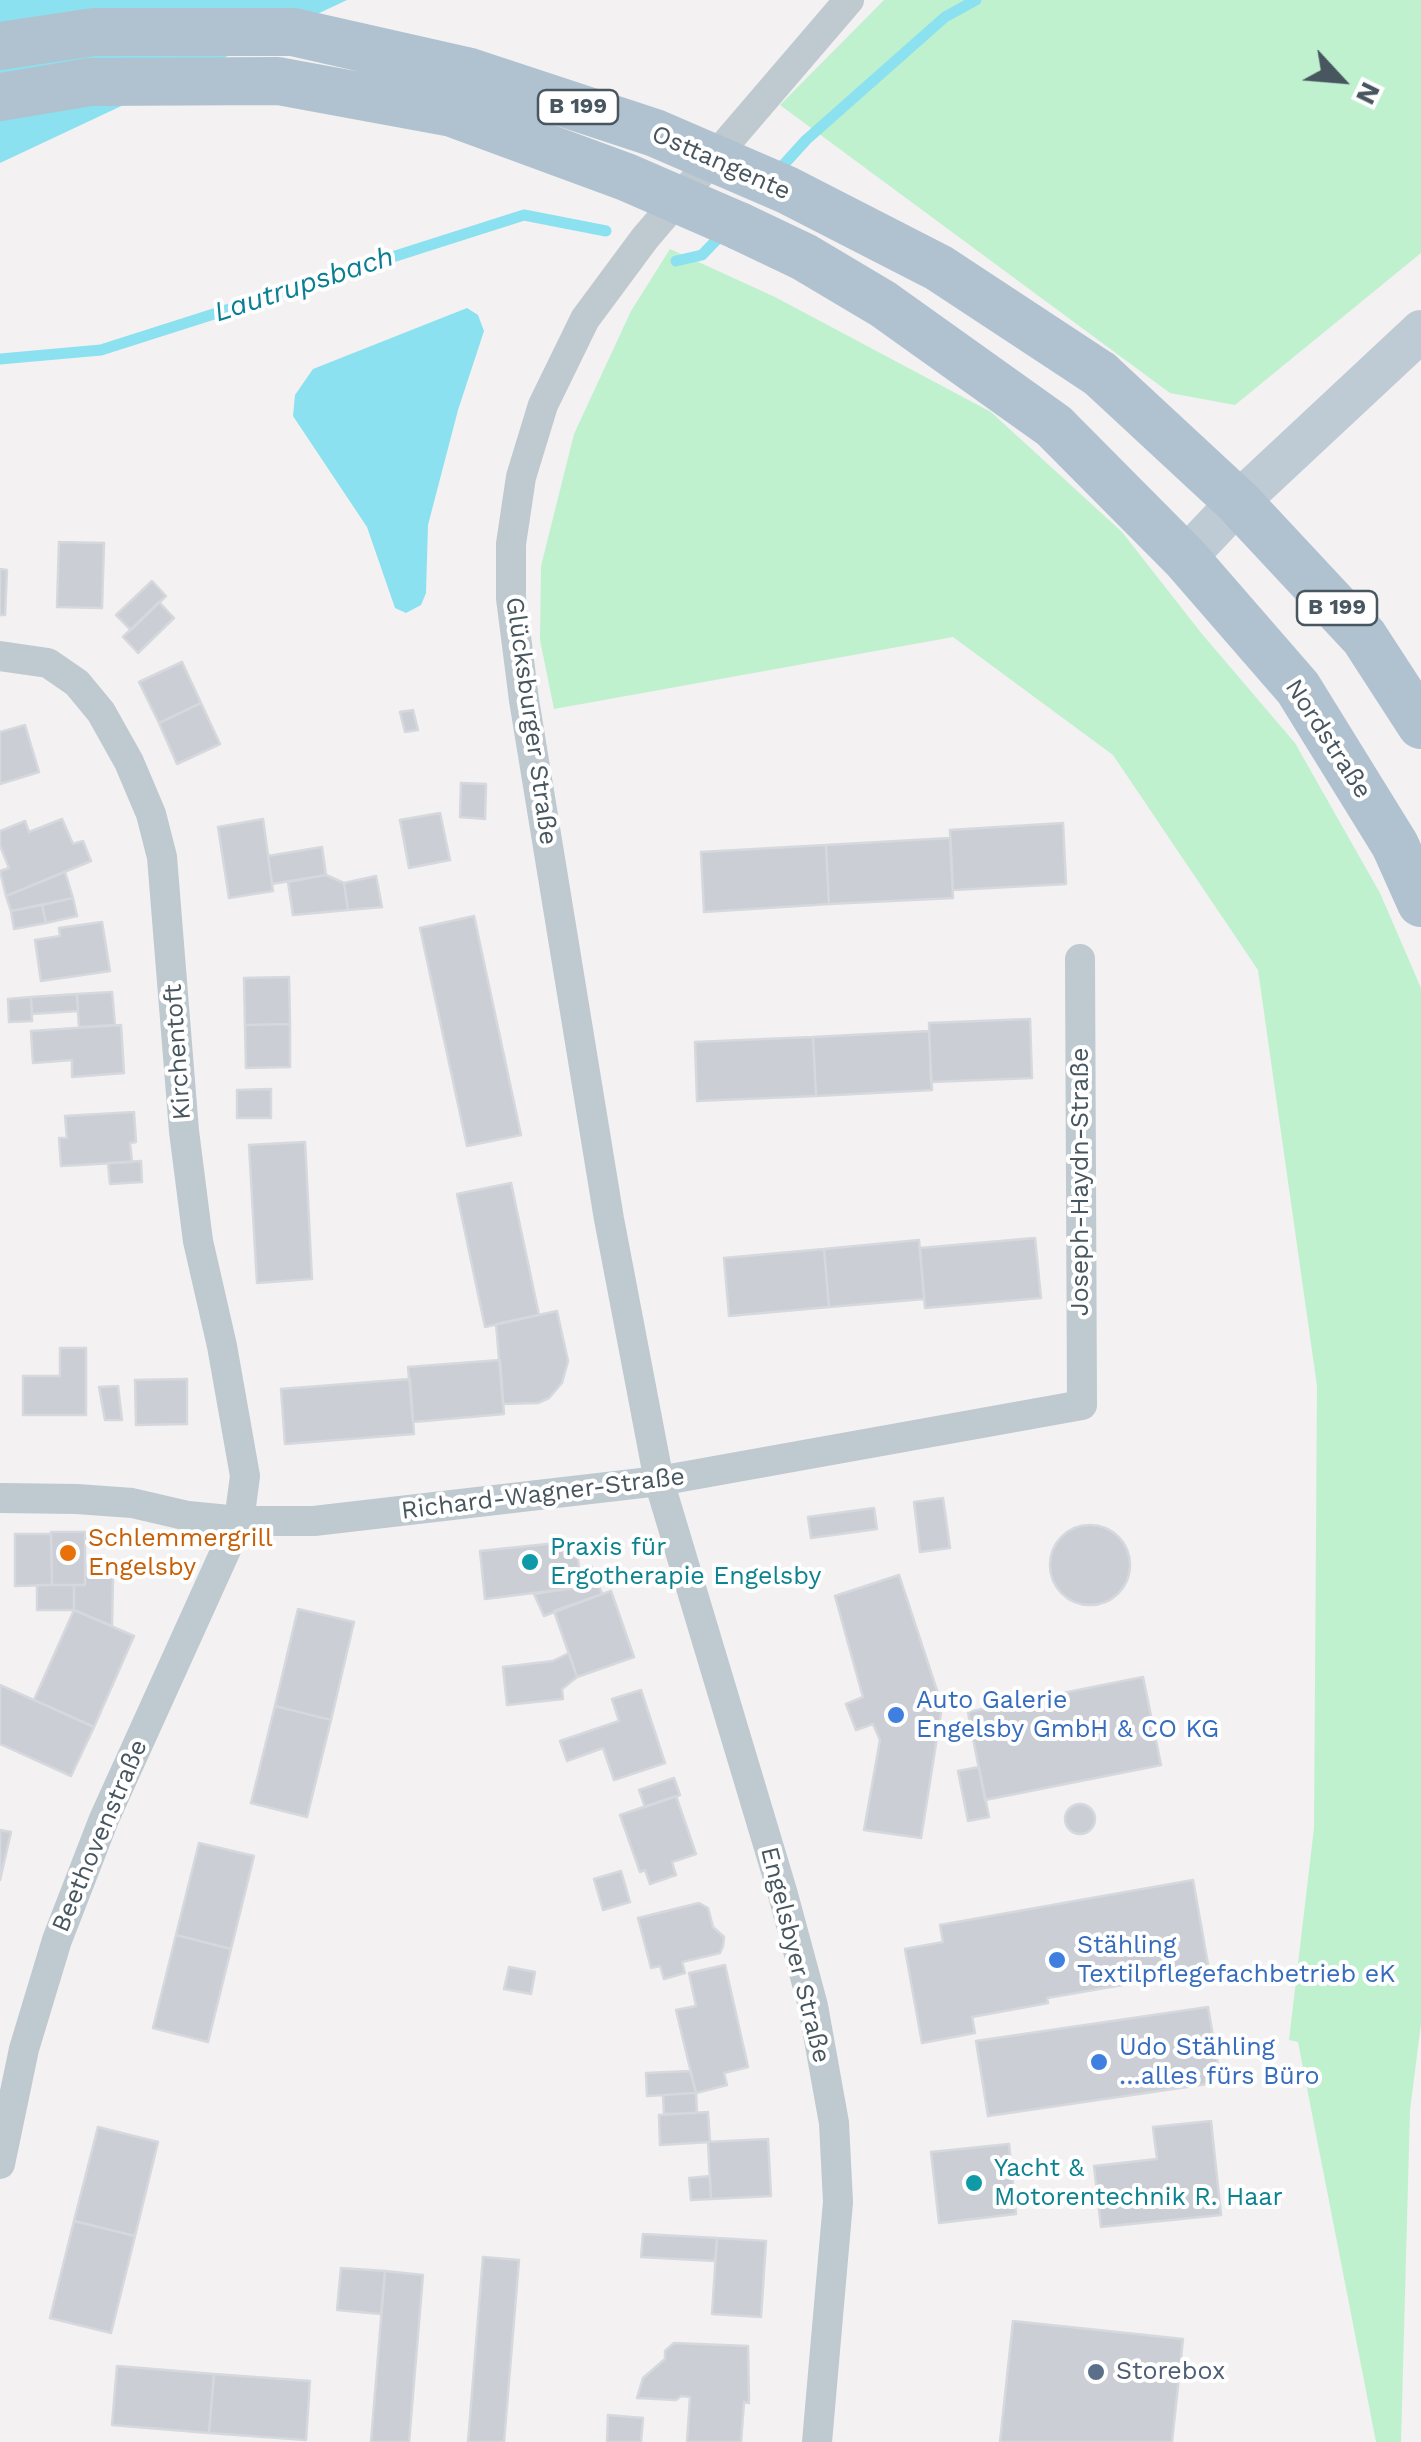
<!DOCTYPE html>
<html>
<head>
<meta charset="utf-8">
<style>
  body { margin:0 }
  #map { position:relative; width:1421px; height:2442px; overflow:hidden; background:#f3f1f1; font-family:"Work Sans",sans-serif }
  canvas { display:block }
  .north { position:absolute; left:1291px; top:30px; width:100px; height:100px; -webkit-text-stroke:8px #fff; paint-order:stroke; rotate:116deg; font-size:28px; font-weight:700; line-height:40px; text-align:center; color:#48565f }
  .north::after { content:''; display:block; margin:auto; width:35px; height:45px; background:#48565f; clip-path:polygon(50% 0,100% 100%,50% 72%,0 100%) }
</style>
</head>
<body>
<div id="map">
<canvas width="1421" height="2442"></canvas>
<div class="north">N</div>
</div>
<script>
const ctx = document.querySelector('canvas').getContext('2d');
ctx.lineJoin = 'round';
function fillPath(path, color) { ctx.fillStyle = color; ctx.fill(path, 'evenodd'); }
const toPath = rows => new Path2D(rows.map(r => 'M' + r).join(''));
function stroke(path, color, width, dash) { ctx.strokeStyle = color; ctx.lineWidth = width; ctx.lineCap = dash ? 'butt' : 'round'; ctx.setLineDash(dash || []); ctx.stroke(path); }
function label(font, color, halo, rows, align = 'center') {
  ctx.font = font + ' "Work Sans",sans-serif'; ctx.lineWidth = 8; ctx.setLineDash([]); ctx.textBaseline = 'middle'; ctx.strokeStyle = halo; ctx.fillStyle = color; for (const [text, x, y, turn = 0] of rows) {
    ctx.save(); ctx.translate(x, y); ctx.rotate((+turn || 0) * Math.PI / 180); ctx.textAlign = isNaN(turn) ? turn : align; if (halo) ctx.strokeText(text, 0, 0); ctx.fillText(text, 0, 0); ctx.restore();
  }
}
fillPath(toPath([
  [884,0,1421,0,1421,253,1235,405,1170,393,780,105],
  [670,249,775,297,991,412,1122,532,1202,634,1295,743,1380,893,1421,988,1421,2024,1410,2110,1401,2442,1376,2442,1298,2042,1289,2040,1314,1828,1317,1386,1258,970,1113,755,953,637,554,709,540,640,541,566,574,434,631,311]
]), '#bff1cf');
fillPath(toPath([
  [0,0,347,0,0,163],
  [467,308,478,315,484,331,458,410,428,525,426,593,421,605,406,613,395,608,367,527,293,416,295,395,313,369]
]), '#8be1ef');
stroke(toPath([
  [777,172,806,140,945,17,976,0],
  [676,261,702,255,725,231],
  [0,359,101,350,524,215,606,231]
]), '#8be1ef', 11);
const building = toPath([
  [59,542,104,543,102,608,57,607,59,542],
  [0,569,7,570,5,615,0,615,0,569],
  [152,581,166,596,131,630,116,615,152,581],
  [159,602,174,618,138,653,123,637,159,602],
  [182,662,201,703,159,723,139,682,182,662],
  [201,703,220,744,177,764,159,723,201,703],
  [413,710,418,730,405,732,400,712,413,710],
  [25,725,39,772,0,784,0,732,25,725],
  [461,783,486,784,485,819,460,817,461,783],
  [440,813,450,860,409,868,400,820,440,813],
  [62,819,73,844,83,841,91,861,6,896,0,871,9,868,0,845,0,831,25,821,29,832,62,819],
  [263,819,273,891,229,898,218,827,263,819],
  [1063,823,1066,884,953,890,950,830,1063,823],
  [950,838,953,898,829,904,826,845,950,838],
  [826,845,829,904,704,912,701,852,826,845],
  [322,847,326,875,272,884,268,856,322,847],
  [65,872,73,898,11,911,6,896,65,872],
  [326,875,344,883,348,910,293,915,288,882,326,875],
  [376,876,382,907,348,910,344,883,376,876],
  [73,898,77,916,46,923,42,905,73,898],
  [42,905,46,923,14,929,11,911,42,905],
  [474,916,521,1135,467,1146,420,928,474,916],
  [102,922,110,971,41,981,35,940,60,936,59,928,102,922],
  [289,977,290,1024,245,1025,244,978,289,977],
  [112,992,115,1025,79,1027,77,994,112,992],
  [77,994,78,1011,32,1014,31,997,77,994],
  [31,997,32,1021,9,1022,8,999,31,997],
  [1030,1019,1032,1078,931,1082,929,1023,1030,1019],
  [290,1024,290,1067,246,1068,245,1025,290,1024],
  [121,1025,124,1073,72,1077,72,1060,33,1063,31,1031,121,1025],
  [929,1031,932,1090,816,1096,813,1037,929,1031],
  [813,1037,816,1096,697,1101,695,1042,813,1037],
  [271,1089,271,1118,237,1118,237,1090,271,1089],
  [134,1112,136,1142,130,1143,132,1162,61,1166,59,1138,67,1138,65,1116,134,1112],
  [305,1142,312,1279,257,1283,249,1145,305,1142],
  [141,1161,142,1182,110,1184,108,1163,141,1161],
  [511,1183,539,1315,485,1327,457,1194,511,1183],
  [1035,1238,1041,1298,925,1308,920,1248,1035,1238],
  [919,1240,924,1299,829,1307,824,1249,919,1240],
  [824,1249,829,1307,729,1316,724,1258,824,1249],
  [557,1311,568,1361,562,1383,549,1398,538,1403,503,1404,496,1324,557,1311],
  [60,1348,86,1348,86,1415,23,1415,23,1376,60,1376,60,1348],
  [500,1360,504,1414,413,1422,408,1367,500,1360],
  [187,1379,187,1424,136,1425,135,1380,187,1379],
  [410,1379,414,1434,285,1444,281,1389,410,1379],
  [118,1386,122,1420,105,1420,99,1387,118,1386],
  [943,1498,950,1548,920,1552,914,1502,943,1498],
  [874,1508,877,1529,811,1538,808,1517,874,1508],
  '1050 1565a40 40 0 1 1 80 0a40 40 0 1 1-80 0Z',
  [51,1532,85,1532,85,1585,52,1585,51,1532],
  [15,1534,51,1534,52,1585,15,1586,15,1534],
  [576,1541,581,1587,485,1599,480,1551,576,1541],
  [85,1563,113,1577,112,1626,74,1610,74,1585,85,1585,85,1563],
  [592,1567,602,1594,544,1616,534,1594,581,1587,580,1573,592,1567],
  [899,1575,942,1706,921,1838,864,1830,880,1740,873,1724,856,1730,846,1704,863,1697,835,1596,899,1575],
  [37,1585,74,1585,74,1610,37,1610,37,1585],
  [611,1591,634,1657,577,1677,554,1611,611,1591],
  [298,1609,354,1622,331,1720,275,1706,298,1609],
  [74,1610,134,1636,94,1727,34,1700,74,1610],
  [569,1653,577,1677,562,1689,563,1699,507,1705,503,1667,553,1661,569,1653],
  [1143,1677,1161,1765,985,1800,968,1712,1143,1677],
  [0,1685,94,1727,71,1776,0,1744,0,1685],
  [641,1690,665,1763,614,1780,603,1748,567,1761,560,1741,619,1721,612,1699,641,1690],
  [275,1706,331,1720,307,1817,251,1803,275,1706],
  [979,1767,989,1817,968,1821,958,1771,979,1767],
  [674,1778,680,1795,645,1807,639,1790,674,1778],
  [676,1796,696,1854,672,1862,676,1875,650,1884,645,1870,640,1872,620,1815,676,1796],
  '1065 1819a15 15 0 1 1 30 0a15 15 0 1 1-30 0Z',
  [0,1830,11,1832,0,1880,0,1830],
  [199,1843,254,1856,231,1949,176,1935,199,1843],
  [621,1871,630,1902,603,1910,594,1879,621,1871],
  [1193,1880,1209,1970,1047,1998,1048,2003,972,2017,975,2033,922,2043,905,1949,943,1942,940,1925,1193,1880],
  [699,1903,708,1908,713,1927,724,1937,723,1946,720,1953,682,1962,685,1973,664,1979,660,1966,651,1968,638,1918,699,1903],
  [176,1935,231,1949,208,2042,153,2028,176,1935],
  [725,1965,748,2067,724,2073,727,2085,696,2093,676,2010,696,2006,689,1973,725,1965],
  [509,1967,535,1972,531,1994,504,1989,509,1967],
  [1208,2007,1221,2082,988,2116,976,2041,1208,2007],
  [690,2071,696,2093,647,2096,646,2073,690,2071],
  [696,2093,697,2113,664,2114,663,2095,696,2093],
  [708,2112,710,2142,660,2145,659,2115,708,2112],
  [1211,2121,1221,2215,1101,2227,1094,2166,1157,2159,1153,2127,1211,2121],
  [98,2127,158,2142,135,2236,74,2221,98,2127],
  [768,2139,771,2196,711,2199,708,2142,768,2139],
  [1009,2144,1016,2214,939,2223,931,2152,1009,2144],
  [710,2176,711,2199,691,2200,689,2178,710,2176],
  [74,2221,135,2236,111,2333,50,2318,74,2221],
  [643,2234,717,2238,715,2261,641,2257,643,2234],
  [717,2238,766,2241,761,2317,712,2314,717,2238],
  [483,2257,519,2260,504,2442,468,2442,483,2257],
  [341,2268,385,2271,381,2314,337,2310,341,2268],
  [385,2271,423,2275,409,2442,371,2442,385,2271],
  [1013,2321,1183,2339,1172,2442,1000,2442,1013,2321],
  [674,2343,748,2346,749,2403,744,2402,741,2442,687,2442,690,2397,681,2396,676,2400,637,2398,643,2378,665,2359,665,2351,674,2343],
  [117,2366,214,2374,209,2433,112,2425,117,2366],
  [214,2374,310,2381,306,2440,209,2433,214,2374],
  [608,2415,643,2418,641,2442,607,2442,608,2415]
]);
fillPath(building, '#cbced4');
stroke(building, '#d5d8dd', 2.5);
stroke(toPath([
  [0,656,48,663,77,683,101,712,129,762,151,814,162,857,184,1131,198,1241,222,1346,245,1476,239,1521,104,1819,57,1940,24,2049,0,2164],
  [0,1498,77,1499,132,1503,188,1516,239,1521,314,1521,659,1481,1082,1405,1080,959],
  [817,2442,838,2202,834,2123,813,2006,782,1891,659,1481,609,1219,524,700,511,598,511,544,521,477,543,405,585,319,645,238,849,0]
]), '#bfc9d0', 30);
stroke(toPath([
  [1185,558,1238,502,1421,331]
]), '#becbd5', 42);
stroke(toPath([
  [739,226,804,257,883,304,1054,426,1185,558,1298,688,1395,845,1421,903],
  [1100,374,1238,502,1364,637,1421,725]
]), '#b0c2d0', 48);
stroke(toPath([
  [0,46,94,32,293,32,470,72,655,133,787,190,939,268,1100,374],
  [0,97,90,82,278,81,452,113,626,177,739,226]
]), '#b0c2d0', 48);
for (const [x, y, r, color] of [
  [68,1553,10,"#e8710a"],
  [530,1562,10,"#0f9aa8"],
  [896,1715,10,"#3f7fe0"],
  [1057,1960,10,"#3f7fe0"],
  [1099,2062,10,"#3f7fe0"],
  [974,2183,10,"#0f9aa8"],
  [1096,2372,10,"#5c6f8a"]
]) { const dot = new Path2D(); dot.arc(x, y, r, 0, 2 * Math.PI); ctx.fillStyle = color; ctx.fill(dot); stroke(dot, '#fff', 4); }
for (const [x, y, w] of [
  [578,107,80],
  [1337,608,80]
]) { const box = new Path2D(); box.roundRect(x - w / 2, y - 17, w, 34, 8); ctx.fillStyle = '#fff'; ctx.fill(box); stroke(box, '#48565f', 2.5); }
label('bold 22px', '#48565f', null, [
  ["B 199",578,107],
  ["B 199",1337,608]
]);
label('25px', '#48565f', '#fff', [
  ["Osttangente",721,163,24],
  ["Glücksburger Straße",531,721,82],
  ["Nordstraße",1328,739,57],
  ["Kirchentoft",178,1052,-94],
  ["Joseph-Haydn-Straße",1081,1182,-90],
  ["Richard-Wagner-Straße",543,1494,-7],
  ["Beethovenstraße",100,1836,-67],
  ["Engelsbyer Straße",795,1955,76]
]);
label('25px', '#c56008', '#fff', [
  ["Schlemmergrill",88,1539],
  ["Engelsby",88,1568]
], 'left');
label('25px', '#0d838f', '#fff', [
  ["Praxis für",550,1548],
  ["Ergotherapie Engelsby",550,1577],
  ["Yacht &",994,2169],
  ["Motorentechnik R. Haar",994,2198]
], 'left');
label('25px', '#366cbe', '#fff', [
  ["Auto Galerie",916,1701],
  ["Engelsby GmbH & CO KG",916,1730],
  ["Stähling",1077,1946],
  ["Textilpflegefachbetrieb eK",1077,1975],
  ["Udo Stähling",1119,2048],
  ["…alles fürs Büro",1119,2077]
], 'left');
label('25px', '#4e5e75', '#fff', [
  ["Storebox",1116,2372]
], 'left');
label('italic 28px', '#0a7e92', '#fff', [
  ["Lautrupsbach",304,285,-18]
]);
</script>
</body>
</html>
